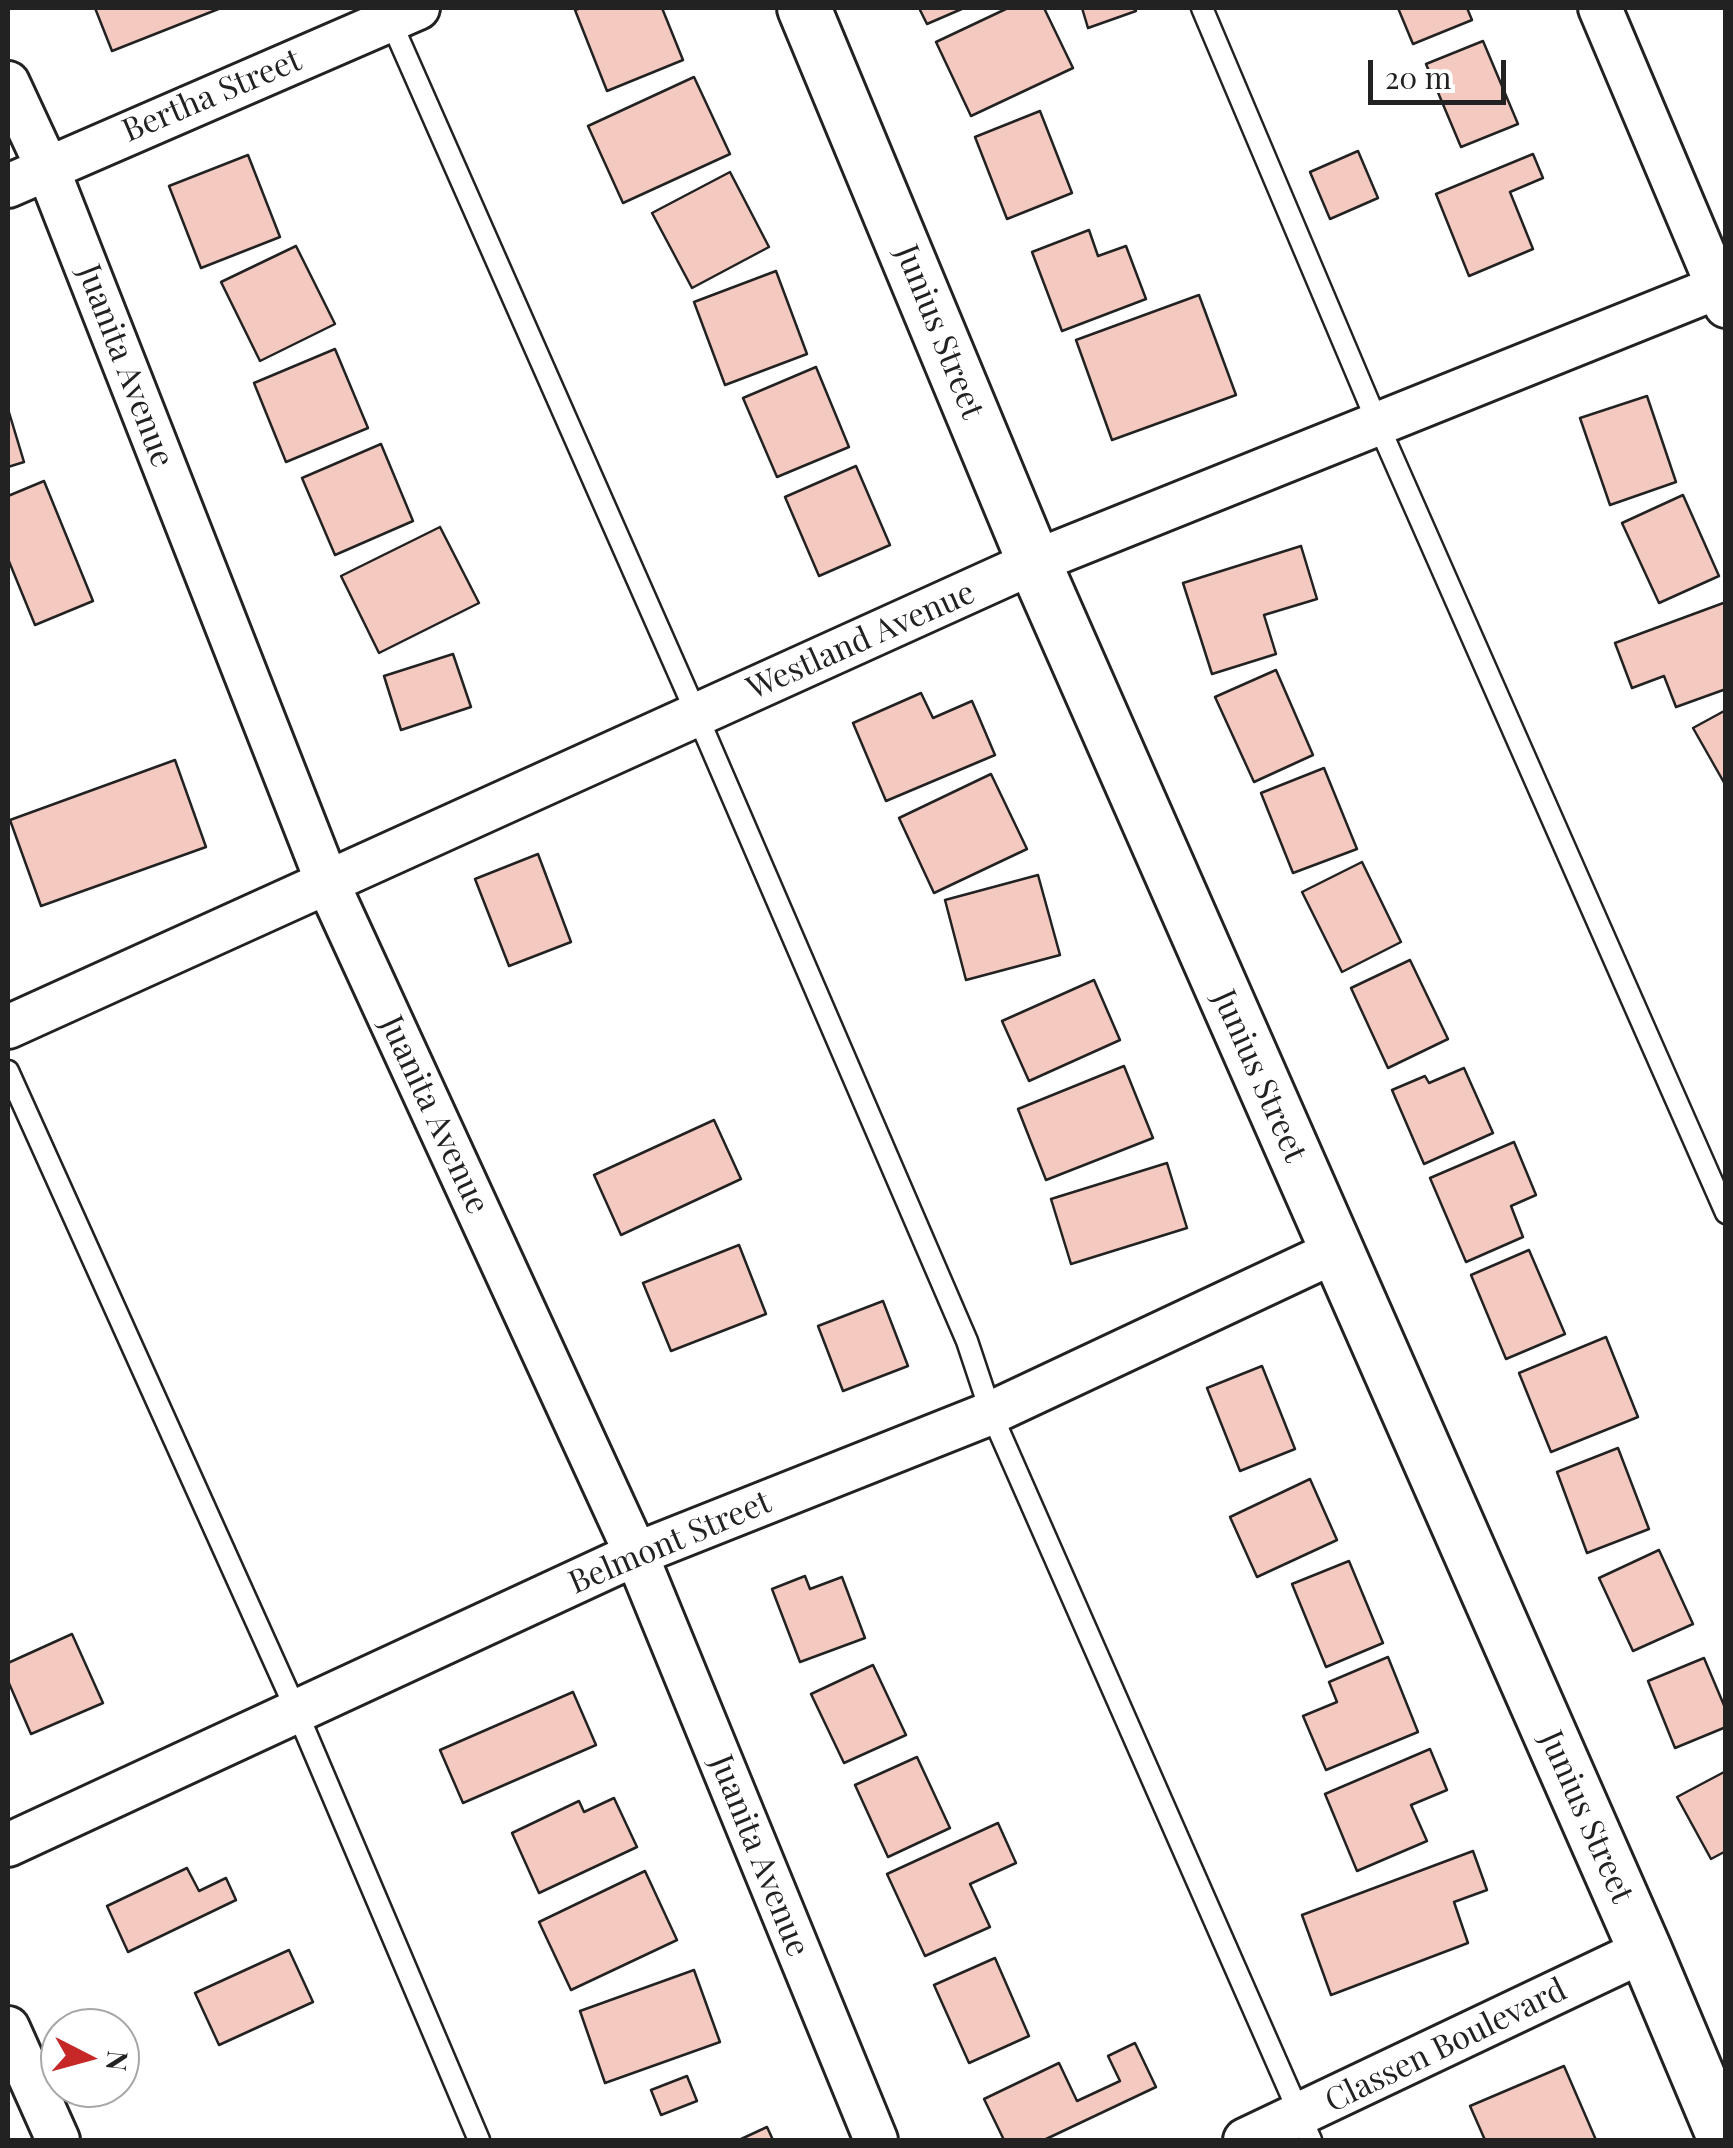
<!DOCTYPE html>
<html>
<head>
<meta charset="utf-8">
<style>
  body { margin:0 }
  #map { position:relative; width:1733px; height:2148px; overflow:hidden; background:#fff; font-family:"Playfair Display",serif }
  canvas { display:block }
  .frame { position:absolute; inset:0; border:10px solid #222; pointer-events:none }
  .north { position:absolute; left:40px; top:2008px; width:100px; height:100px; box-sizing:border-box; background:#fff; border:2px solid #a7a7a7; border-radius:50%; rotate:96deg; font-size:28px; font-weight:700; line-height:40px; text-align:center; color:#222 }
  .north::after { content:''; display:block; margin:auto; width:35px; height:45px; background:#c62828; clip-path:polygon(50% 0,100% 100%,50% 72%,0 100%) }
  .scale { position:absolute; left:1368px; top:60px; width:138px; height:45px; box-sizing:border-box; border:5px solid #222; border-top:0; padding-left:12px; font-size:30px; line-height:35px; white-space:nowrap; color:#222; -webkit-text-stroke:8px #fff; paint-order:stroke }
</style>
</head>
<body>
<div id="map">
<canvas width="1733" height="2148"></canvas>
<div class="frame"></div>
<div class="north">N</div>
<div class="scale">20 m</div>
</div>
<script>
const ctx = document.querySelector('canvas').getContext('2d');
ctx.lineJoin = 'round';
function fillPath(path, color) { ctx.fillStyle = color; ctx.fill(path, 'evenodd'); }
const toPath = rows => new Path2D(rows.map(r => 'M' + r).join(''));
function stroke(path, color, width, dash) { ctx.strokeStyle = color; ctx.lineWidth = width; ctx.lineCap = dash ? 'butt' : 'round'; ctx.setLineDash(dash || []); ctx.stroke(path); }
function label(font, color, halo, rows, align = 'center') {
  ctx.font = font + ' "Playfair Display",serif'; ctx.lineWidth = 8; ctx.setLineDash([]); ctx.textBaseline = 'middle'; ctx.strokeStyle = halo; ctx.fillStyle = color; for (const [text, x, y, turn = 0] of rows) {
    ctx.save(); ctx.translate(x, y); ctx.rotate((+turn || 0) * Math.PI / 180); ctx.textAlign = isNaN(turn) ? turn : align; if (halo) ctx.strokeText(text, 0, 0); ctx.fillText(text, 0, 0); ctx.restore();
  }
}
const building = toPath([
  [95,8,221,8,112,51,95,8],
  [581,8,662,8,683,60,607,91,575,10,581,8],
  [919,8,964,8,927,24,919,8],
  [1008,8,1044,8,1073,68,971,116,936,42,1008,8],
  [1082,8,1134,8,1136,11,1088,28,1082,8],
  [1398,8,1467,8,1472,20,1413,44,1398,8],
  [1483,41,1518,124,1461,147,1426,64,1483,41],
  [694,77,730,154,623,203,588,126,694,77],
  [1040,111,1072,193,1007,219,975,137,1040,111],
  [1358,151,1378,198,1330,219,1310,172,1358,151],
  [1533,154,1543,178,1510,192,1533,249,1469,276,1436,194,1533,154],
  [248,155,280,237,201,268,169,186,248,155],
  [730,172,769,247,692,288,652,213,730,172],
  [1089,230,1098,256,1126,246,1146,299,1062,331,1032,252,1089,230],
  [296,246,335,324,260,361,221,282,296,246],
  [776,271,807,354,725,385,694,302,776,271],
  [1199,295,1236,395,1112,440,1076,340,1199,295],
  [335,349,368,428,286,462,254,383,335,349],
  [816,367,849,447,777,477,743,398,816,367],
  [1647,396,1676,482,1610,505,1580,418,1647,396],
  [8,409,24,462,8,467,8,409],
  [381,444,413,521,335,555,302,478,381,444],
  [856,466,890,545,819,576,785,497,856,466],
  [44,481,93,601,35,625,8,559,8,496,44,481],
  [1683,495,1719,576,1659,603,1622,523,1683,495],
  [440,527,479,603,379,653,341,576,440,527],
  [1301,546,1317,599,1264,615,1276,654,1212,674,1183,583,1301,546],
  [1726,602,1726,689,1676,707,1664,676,1632,688,1615,643,1726,602],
  [453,654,471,707,401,730,384,676,453,654],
  [1276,670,1313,755,1254,782,1215,697,1276,670],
  [921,693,933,718,972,701,995,755,886,801,853,723,921,693],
  [1726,710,1726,786,1693,728,1726,710],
  [175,760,206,847,41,906,10,820,175,760],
  [1324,768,1357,849,1293,873,1261,793,1324,768],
  [991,774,1027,849,934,893,899,818,991,774],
  [538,854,571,942,509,966,475,879,538,854],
  [1362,862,1401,942,1342,972,1302,892,1362,862],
  [1038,875,1060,955,966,980,945,900,1038,875],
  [1410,960,1448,1039,1388,1068,1351,988,1410,960],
  [1094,980,1120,1040,1029,1081,1002,1021,1094,980],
  [1124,1066,1153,1138,1046,1180,1018,1109,1124,1066],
  [1464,1068,1493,1133,1424,1164,1392,1090,1425,1076,1429,1083,1464,1068],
  [714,1120,741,1179,621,1235,594,1175,714,1120],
  [1514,1142,1536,1195,1511,1206,1523,1237,1466,1262,1430,1178,1514,1142],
  [1167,1163,1187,1228,1071,1264,1051,1199,1167,1163],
  [739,1245,766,1314,671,1351,643,1283,739,1245],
  [1529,1250,1565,1334,1506,1359,1471,1275,1529,1250],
  [883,1301,908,1366,843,1391,818,1326,883,1301],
  [1606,1337,1638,1417,1551,1452,1519,1373,1606,1337],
  [1262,1366,1295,1449,1240,1471,1207,1388,1262,1366],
  [1618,1448,1649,1529,1587,1553,1557,1472,1618,1448],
  [1310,1479,1337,1540,1257,1577,1230,1517,1310,1479],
  [1659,1550,1693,1624,1633,1651,1599,1578,1659,1550],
  [1349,1561,1383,1643,1326,1667,1292,1584,1349,1561],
  [805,1576,810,1589,842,1577,865,1638,800,1662,772,1589,805,1576],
  [72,1634,103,1703,31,1734,8,1681,8,1663,72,1634],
  [1388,1657,1418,1732,1326,1770,1303,1716,1337,1702,1329,1682,1388,1657],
  [1704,1658,1726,1710,1726,1727,1675,1748,1648,1681,1704,1658],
  [873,1665,906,1735,844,1763,811,1694,873,1665],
  [573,1692,596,1745,463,1803,440,1750,573,1692],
  [1430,1749,1447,1790,1411,1805,1427,1841,1357,1871,1325,1794,1430,1749],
  [917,1757,950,1828,888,1857,855,1785,917,1757],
  [1726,1771,1726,1851,1711,1859,1677,1797,1726,1771],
  [614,1798,637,1847,539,1893,512,1833,579,1801,584,1812,614,1798],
  [998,1823,1016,1863,970,1884,990,1927,925,1956,887,1874,998,1823],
  [1473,1851,1487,1890,1454,1902,1468,1943,1331,1995,1302,1915,1473,1851],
  [187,1868,199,1891,226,1878,236,1900,128,1952,107,1906,187,1868],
  [645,1871,677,1940,571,1990,539,1922,645,1871],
  [289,1950,313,2002,219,2045,195,1993,289,1950],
  [995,1958,1029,2036,969,2063,934,1985,995,1958],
  [694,1970,720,2042,605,2083,580,2011,694,1970],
  [1135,2043,1156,2087,1044,2140,1004,2140,984,2099,1059,2063,1077,2101,1120,2081,1108,2056,1135,2043],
  [1564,2066,1596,2140,1485,2140,1470,2106,1564,2066],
  [687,2076,697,2101,661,2115,651,2090,687,2076],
  [767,2127,773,2140,739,2140,767,2127]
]);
fillPath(building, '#f3c9c0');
stroke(building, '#222', 2.5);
const service = toPath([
  [1202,8,1378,424,1726,1213],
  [388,15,697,715,967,1341,991,1413,1311,2140],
  [8,1071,297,1712,479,2140]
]);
const minor = toPath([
  [1600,8,1726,306],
  [8,83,47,167,328,884,636,1554,876,2140],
  [8,186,418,8],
  [8,1027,1034,562,1726,284],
  [8,1845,636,1554,991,1413,1336,1251],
  [8,2028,58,2140],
  [1245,2140,1645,1950]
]);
const tertiary = toPath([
  [804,8,1034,562,1645,1950,1725,2140]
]);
stroke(service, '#222', 25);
stroke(minor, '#222', 48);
stroke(tertiary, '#222', 58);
stroke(service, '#fff', 20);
stroke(minor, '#fff', 42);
stroke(tertiary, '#fff', 52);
label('32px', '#222', '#fff', [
  ["Bertha Street",212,96,-23],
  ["Junius Street",939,332,68],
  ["Juanita Avenue",125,366,69],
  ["Westland Avenue",861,641,-24],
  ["Junius Street",1259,1076,66],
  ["Juanita Avenue",434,1115,65],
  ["Belmont Street",670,1543,-23],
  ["Junius Street",1586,1817,66],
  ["Juanita Avenue",759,1856,68],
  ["Classen Boulevard",1446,2046,-26]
]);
</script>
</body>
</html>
